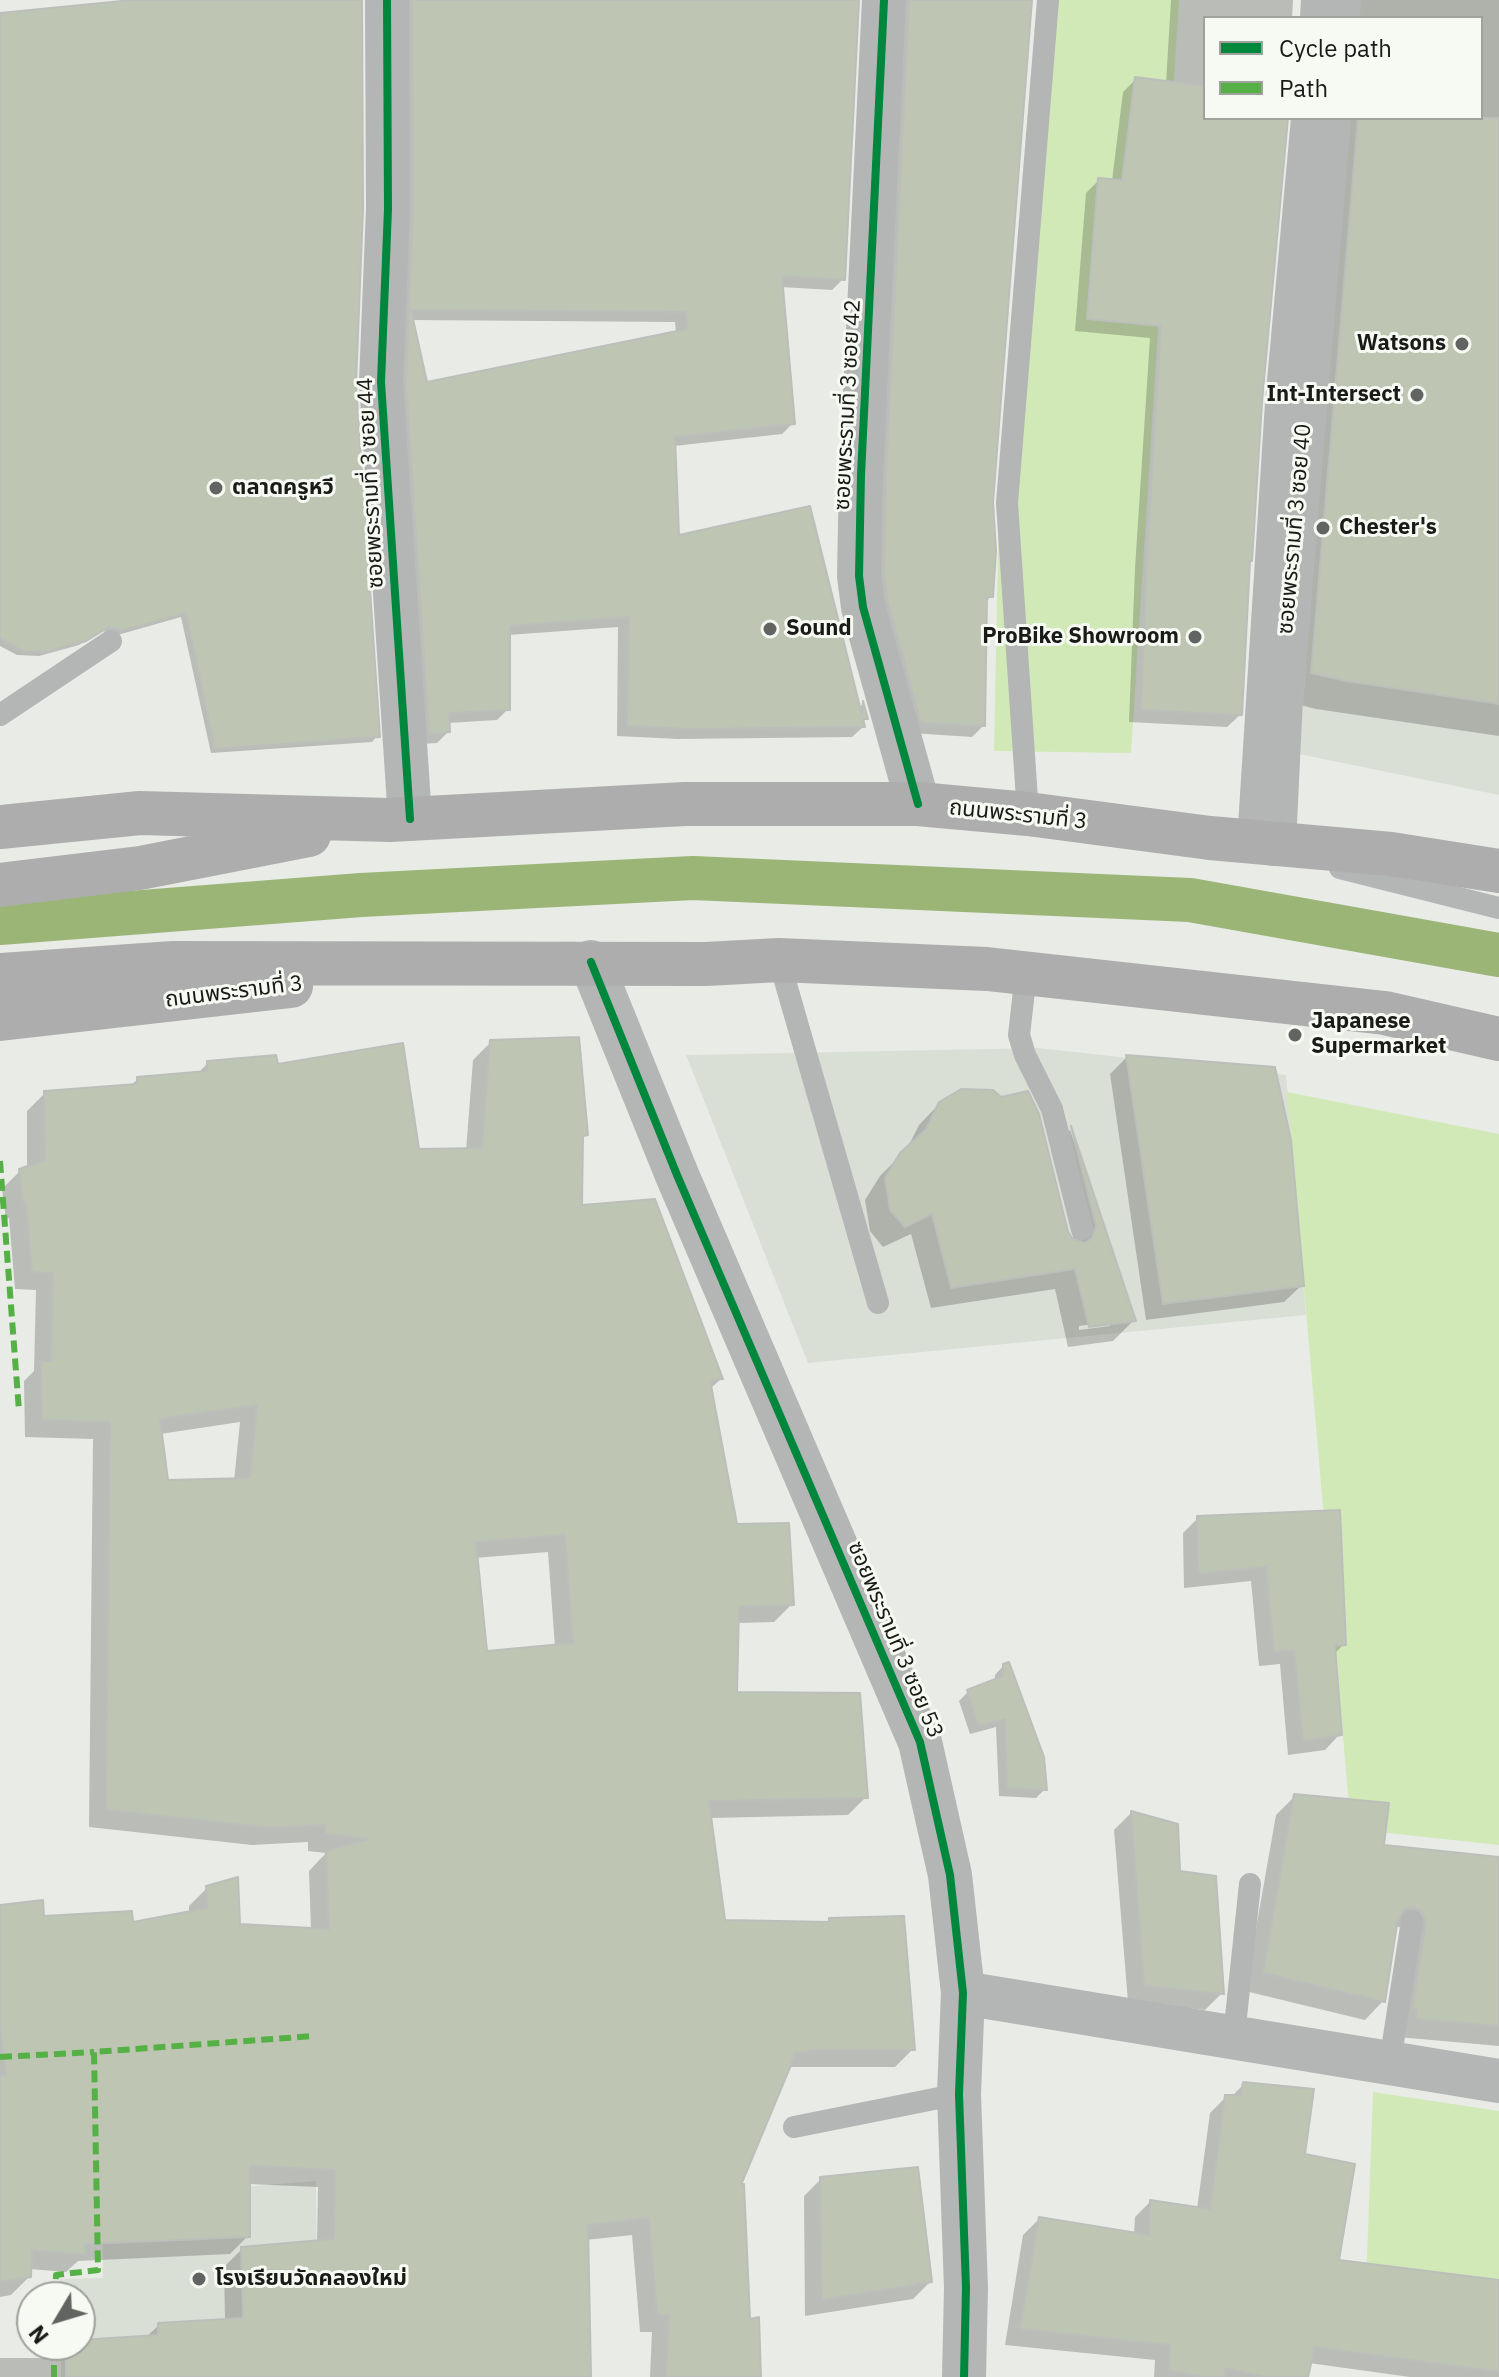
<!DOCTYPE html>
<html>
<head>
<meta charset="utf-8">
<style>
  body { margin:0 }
  #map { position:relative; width:1499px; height:2377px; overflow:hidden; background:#e9ebe7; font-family:"IBM Plex Sans",sans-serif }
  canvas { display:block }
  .legend { position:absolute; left:1203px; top:16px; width:280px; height:104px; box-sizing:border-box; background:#f6faf3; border:2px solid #9ea19c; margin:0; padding:10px 14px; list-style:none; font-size:24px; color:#1a1b19 }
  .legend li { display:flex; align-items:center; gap:16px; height:40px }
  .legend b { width:40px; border:2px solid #9ea19c }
  .north { position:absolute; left:16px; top:2281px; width:80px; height:80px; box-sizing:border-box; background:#f6faf3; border:2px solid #9ea19c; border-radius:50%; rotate:232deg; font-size:22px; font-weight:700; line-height:32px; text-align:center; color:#1a1b19 }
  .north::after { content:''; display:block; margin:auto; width:28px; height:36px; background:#626461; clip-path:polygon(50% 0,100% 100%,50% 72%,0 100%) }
</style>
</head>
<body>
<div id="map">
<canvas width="1499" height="2377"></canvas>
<ul class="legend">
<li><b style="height:10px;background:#00873e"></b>Cycle path</li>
<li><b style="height:10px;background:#55b145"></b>Path</li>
</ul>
<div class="north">N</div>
</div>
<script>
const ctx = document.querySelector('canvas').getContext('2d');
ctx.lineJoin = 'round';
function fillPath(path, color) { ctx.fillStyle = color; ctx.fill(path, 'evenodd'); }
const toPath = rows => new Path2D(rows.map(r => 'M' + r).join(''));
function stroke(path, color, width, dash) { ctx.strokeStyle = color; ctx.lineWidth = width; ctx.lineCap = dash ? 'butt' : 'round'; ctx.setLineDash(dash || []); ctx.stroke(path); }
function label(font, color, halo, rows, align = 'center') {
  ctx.font = font + ' "IBM Plex Sans","Noto Sans Thai",sans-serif'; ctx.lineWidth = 6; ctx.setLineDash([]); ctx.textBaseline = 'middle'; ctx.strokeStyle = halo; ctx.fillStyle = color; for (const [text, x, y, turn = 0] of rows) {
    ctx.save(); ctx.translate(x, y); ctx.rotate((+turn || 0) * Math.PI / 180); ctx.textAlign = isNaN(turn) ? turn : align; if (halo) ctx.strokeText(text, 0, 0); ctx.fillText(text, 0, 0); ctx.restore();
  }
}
fillPath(toPath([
  [1358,0,1499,0,1499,795,1299,754,1349,118,1481,118,1481,18,1356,18],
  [1038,1048,1286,1075,1306,1315,808,1363,686,1055],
  [316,2181,318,2377,61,2377,61,2345,80,2345,80,2297,60,2297,60,2279,103,2278,102,2198]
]), '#dadfd6');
fillPath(toPath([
  [1038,0,1179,0,1131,753,994,751,999,505],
  [1287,1092,1499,1134,1499,1845,1351,1829],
  [1373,2092,1499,2111,1499,2303,1366,2288]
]), '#d1e9b6');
fillPath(toPath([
  [153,0,360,0,354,384,377,736,372,742,211,753,181,617,114,636,103,631,79,645,39,656,17,655,0,646,0,15],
  [407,0,857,0,843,279,832,290,781,287,793,423,782,434,674,446,677,537,859,708,862,705,866,719,862,723,863,727,852,737,678,739,617,736,618,627,508,635,508,709,497,720,448,723,448,732,437,743,419,744,396,394],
  [411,320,675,322,676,333,426,385],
  [896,0,1030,0,991,502,991,596,985,603,983,726,972,737,911,733,877,614],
  [1171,0,1293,0,1292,18,1205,18,1205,118,1286,118,1260,402,1240,715,1227,727,1129,722,1135,568,1150,338,1075,331,1086,193,1099,180,1112,181,1123,92,1136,79,1166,83],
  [1343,0,1499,0,1499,736,1316,709,1284,701,1333,118,1481,118,1481,18,1341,18],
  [491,1042,586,1135,581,1139,579,1207,721,1379,710,1389,736,1526,792,1604,774,1622,737,1623,735,1694,866,1797,848,1815,709,1818,723,1922,826,1924,830,1920,913,2049,895,2067,791,2067,789,2069,738,2187,748,2321,759,2377,650,2377,652,2332,640,2332,632,2235,586,2240,589,2377,0,2377,0,2358,52,2358,65,2345,145,2338,159,2325,225,2321,224,2267,242,2249,317,2243,318,2187,248,2184,248,2236,230,2254,78,2261,66,2272,30,2269,29,2277,11,2295,0,2297,0,1908,42,1918,131,1924,189,1913,189,1906,207,1888,238,1926,311,1930,309,1871,326,1853,308,1851,308,1842,252,1845,89,1827,93,1439,25,1437,24,1381,34,1371,36,1290,15,1289,9,1218,6,1219,2,1189,20,1171,27,1169,27,1111,45,1093,130,1086,138,1079,197,1074,208,1063,276,1066,417,1151,466,1151,473,1060],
  [240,1422,234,1481,167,1482,160,1434],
  [548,1552,555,1647,486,1653,475,1558],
  [1127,1057,1302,1285,1284,1302,1146,1320,1110,1074],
  [940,1103,1074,1241,1051,1149,1070,1130,1134,1320,1113,1341,1068,1347,1055,1289,931,1308,911,1234,883,1247,870,1231,865,1200,880,1176,907,1149,919,1125],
  [1110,1322,1110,1326,1079,1330,1079,1326],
  [1338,1512,1344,1644,1334,1654,1340,1734,1325,1750,1288,1755,1280,1664,1259,1666,1251,1581,1184,1588,1183,1533,1198,1518],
  [1004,1665,1045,1789,1036,1798,999,1796,996,1727,970,1734,959,1701,968,1692,995,1681,995,1675],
  [1295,1796,1382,1847,1499,1859,1499,2046,1398,2037,1403,1929,1395,1925,1383,2001,1365,2020,1245,1991,1276,1815],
  [1131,1813,1178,1873,1222,1993,1205,2010,1128,2002,1114,1830],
  [1244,2084,1303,2156,1337,2262,1499,2285,1499,2377,1410,2377,1309,2363,1306,2377,1154,2377,1155,2360,1005,2345,1023,2235,1039,2219,1134,2235,1135,2217,1150,2202,1197,2209,1210,2113,1226,2097,1231,2097],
  [821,2179,930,2282,913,2299,805,2316,804,2196]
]), '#0003');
stroke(toPath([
  [0,923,361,895,693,878,1190,900,1499,955]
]), '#9ab576', 44);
const building = toPath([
  [132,0,362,0,363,209,356,384,380,737,215,749,186,613,121,631,109,627,86,641,46,652,23,651,0,638,0,13,132,0],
  [412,0,859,0,845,280,782,276,795,424,675,437,679,535,810,506,862,715,863,701,868,719,863,719,865,727,690,729,627,726,629,617,510,626,510,710,449,713,450,732,429,734,406,382,413,209,412,0],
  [411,310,686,312,687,329,427,382,411,310],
  [909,0,1032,0,993,502,996,551,993,597,987,597,985,726,921,723,888,602,884,575,886,476,909,0],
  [1135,77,1205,86,1205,118,1288,118,1262,402,1252,561,1250,561,1242,715,1141,710,1147,554,1161,326,1087,319,1098,178,1122,180,1135,77],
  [1358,118,1499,118,1499,704,1346,681,1311,673,1358,118],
  [579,1037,588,1135,583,1136,582,1205,655,1199,723,1379,710,1380,737,1524,789,1523,794,1605,739,1607,737,1692,860,1693,868,1798,709,1801,725,1920,829,1922,829,1918,904,1916,915,2050,809,2050,809,2052,796,2053,741,2185,744,2184,750,2319,759,2317,761,2377,666,2377,669,2315,657,2315,649,2218,588,2225,591,2377,66,2377,66,2345,80,2345,80,2340,158,2335,158,2323,243,2318,241,2247,334,2239,335,2170,250,2166,250,2237,85,2244,86,2255,32,2250,31,2277,0,2282,0,2076,6,2075,0,2028,0,1905,43,1900,44,1916,132,1911,133,1922,207,1908,206,1886,238,1877,240,1924,329,1929,326,1851,368,1839,325,1834,325,1825,271,1828,106,1810,110,1422,42,1420,41,1361,51,1361,53,1273,32,1272,26,1202,23,1202,19,1169,45,1160,44,1091,137,1084,137,1077,207,1071,207,1061,276,1055,278,1064,403,1043,419,1149,482,1148,490,1040,579,1037],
  [257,1405,250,1478,168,1480,160,1419,257,1405],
  [565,1535,573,1643,487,1651,476,1542,565,1535],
  [1126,1055,1275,1067,1291,1140,1304,1286,1163,1304,1126,1055],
  [961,1089,993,1090,1001,1097,1028,1091,1039,1114,1068,1232,1073,1239,1085,1243,1092,1238,1096,1226,1071,1126,1136,1321,1089,1327,1075,1269,951,1288,932,1214,905,1227,890,1210,885,1178,900,1153,926,1129,939,1102,961,1089],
  [1340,1510,1346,1645,1335,1646,1342,1735,1303,1741,1294,1650,1274,1652,1266,1567,1198,1574,1197,1516,1340,1510],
  [1009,1662,1044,1757,1047,1790,1007,1788,1005,1719,978,1726,967,1690,1003,1676,1003,1664,1009,1662],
  [1294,1794,1389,1803,1384,1845,1499,1857,1499,2026,1416,2019,1417,2010,1412,2009,1426,1922,1421,1911,1415,1907,1406,1908,1398,1918,1385,2002,1263,1973,1294,1794],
  [1131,1811,1178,1824,1180,1871,1216,1876,1224,1994,1144,1986,1131,1811],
  [1243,2082,1314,2089,1305,2154,1355,2164,1339,2260,1499,2280,1499,2372,1315,2347,1308,2377,1263,2377,1225,2368,1225,2377,1204,2377,1169,2371,1170,2345,1020,2329,1039,2217,1149,2235,1150,2200,1210,2209,1225,2095,1241,2095,1243,2082],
  [918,2167,932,2282,822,2300,820,2177,918,2167]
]);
fillPath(building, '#bec6b3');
stroke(building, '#bcbebb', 2);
stroke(toPath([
  [1311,18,1312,0],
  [0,715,111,641],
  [1028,814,1007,503,1048,0],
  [1248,842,1276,403,1302,118],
  [1340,868,1499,908],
  [779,960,878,1303],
  [1026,973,1019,1035,1025,1055,1052,1109,1082,1229],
  [1234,2036,1250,1884],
  [1390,2062,1412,1921],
  [794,2127,959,2094]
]), '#b4b5b5', 22);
stroke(toPath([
  [387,0,388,209,381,382,410,819],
  [884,0,861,475,859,576,863,607,918,804],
  [1338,18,1339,0],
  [1274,844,1281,698,1329,118],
  [963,1993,1499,2081]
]), '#b4b5b5', 44);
stroke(toPath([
  [591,962,677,1175,920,1742,950,1875,963,1993,959,2094,966,2288,964,2377]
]), '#b4b5b5', 44);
stroke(toPath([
  [0,827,140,813,390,820,685,804,918,804,1028,814,1210,838,1391,854,1499,871],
  [0,885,140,868,309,835],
  [0,975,173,963,706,964,779,960,987,969,1385,1013,1499,1039],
  [0,1019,291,986]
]), '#adadad', 44);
stroke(toPath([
  [0,1161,19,1411],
  [0,2057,94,2052],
  [55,2297,56,2275,98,2270,94,2052,314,2036],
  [54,2377,54,2345]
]), '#55b145', 6, [12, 6]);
stroke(toPath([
  [387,0,388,209,381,382,410,819],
  [884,0,861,475,859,576,863,607,918,804],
  [591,962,677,1175,920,1742,950,1875,963,1993,959,2094,966,2288,964,2377]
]), '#00873e', 8);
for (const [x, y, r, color] of [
  [1462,344,8,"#626461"],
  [1417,395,8,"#626461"],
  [216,488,8,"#626461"],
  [1323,528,8,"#626461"],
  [770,629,8,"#626461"],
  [1195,637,8,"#626461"],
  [1295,1035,8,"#626461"],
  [199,2279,8,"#626461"]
]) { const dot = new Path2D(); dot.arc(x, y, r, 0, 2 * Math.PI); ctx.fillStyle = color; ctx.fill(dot); stroke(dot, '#f6faf3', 3); }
label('bold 22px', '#1a1b19', '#f6faf3', [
  ["Watsons",1446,344,"right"],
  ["Int-Intersect",1401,395,"right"],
  ["ตลาดครูหวี",232,488],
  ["Chester's",1339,528],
  ["Sound",786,629],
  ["ProBike Showroom",1179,637,"right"],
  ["Japanese",1311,1022],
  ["Supermarket",1311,1047],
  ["โรงเรียนวัดคลองใหม่",215,2279]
], 'left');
label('22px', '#1a1b19', '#f6faf3', [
  ["ซอยพระรามที่ 3 ซอย 42",848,405,-87],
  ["ซอยพระรามที่ 3 ซอย 44",371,483,-93],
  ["ซอยพระรามที่ 3 ซอย 40",1295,529,-85],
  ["ถนนพระรามที่ 3",1018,815,6],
  ["ถนนพระรามที่ 3",234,992,-7],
  ["ซอยพระรามที่ 3 ซอย 53",895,1640,67]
]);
</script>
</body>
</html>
